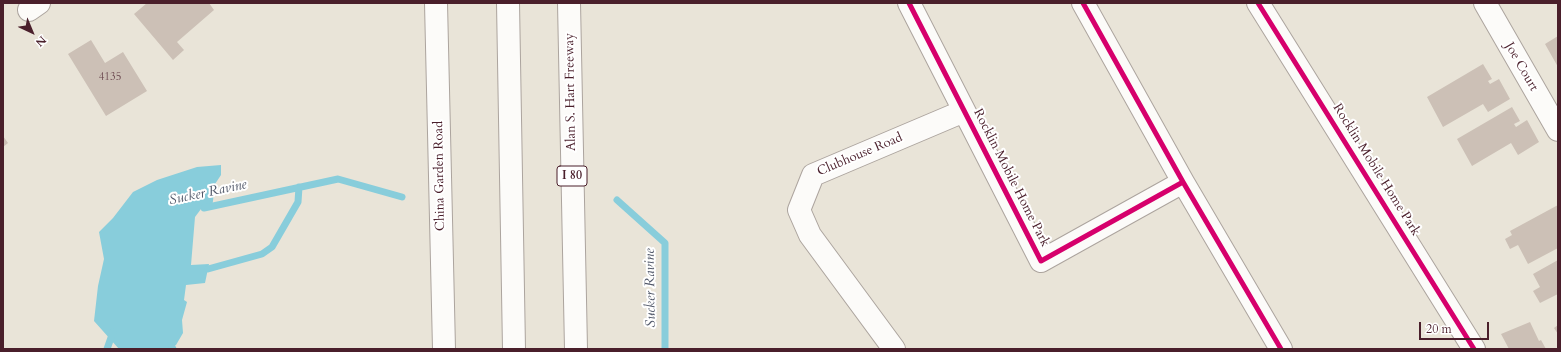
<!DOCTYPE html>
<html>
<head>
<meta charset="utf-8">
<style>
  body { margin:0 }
  #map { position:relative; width:1561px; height:352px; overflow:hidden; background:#e9e4d8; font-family:Cardo,serif }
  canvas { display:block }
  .frame { position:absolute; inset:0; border:4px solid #4a1f2b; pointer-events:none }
  .north { position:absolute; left:12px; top:12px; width:40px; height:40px; -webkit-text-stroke:3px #fff; paint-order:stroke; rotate:136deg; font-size:11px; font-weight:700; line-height:16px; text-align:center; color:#4a1f2b }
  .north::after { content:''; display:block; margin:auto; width:14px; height:18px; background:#4a1f2b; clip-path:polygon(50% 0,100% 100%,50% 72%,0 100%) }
  .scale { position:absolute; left:1419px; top:322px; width:70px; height:18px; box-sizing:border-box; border:2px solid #4a1f2b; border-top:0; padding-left:5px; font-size:12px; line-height:14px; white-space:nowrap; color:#4a1f2b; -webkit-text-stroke:3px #fff; paint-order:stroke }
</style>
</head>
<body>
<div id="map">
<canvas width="1561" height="352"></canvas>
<div class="frame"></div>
<div class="north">N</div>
<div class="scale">20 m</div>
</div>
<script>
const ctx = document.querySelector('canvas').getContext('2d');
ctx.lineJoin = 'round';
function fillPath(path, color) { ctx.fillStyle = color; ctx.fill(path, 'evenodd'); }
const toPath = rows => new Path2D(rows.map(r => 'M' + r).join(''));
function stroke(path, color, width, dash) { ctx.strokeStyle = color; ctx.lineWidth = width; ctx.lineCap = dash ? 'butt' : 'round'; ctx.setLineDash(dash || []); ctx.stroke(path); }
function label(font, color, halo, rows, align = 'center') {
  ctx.font = font + ' Cardo,serif'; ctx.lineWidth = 4; ctx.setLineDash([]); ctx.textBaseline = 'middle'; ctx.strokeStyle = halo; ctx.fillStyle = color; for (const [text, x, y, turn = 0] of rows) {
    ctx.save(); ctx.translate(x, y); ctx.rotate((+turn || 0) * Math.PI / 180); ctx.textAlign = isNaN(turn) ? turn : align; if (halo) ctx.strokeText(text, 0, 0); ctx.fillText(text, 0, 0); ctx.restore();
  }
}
fillPath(toPath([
  [221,165,221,175,215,184,212,209,201,209,195,217,191,265,209,264,205,283,186,285,184,300,187,302,182,320,183,333,176,345,168,349,119,349,94,321,98,286,104,259,99,232,113,218,133,192,157,180,197,167]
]), '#88cddb');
stroke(toPath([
  [617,200,665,243,665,349],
  [204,208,338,179,402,197],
  [208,269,262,254,272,247,298,202,299,187],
  [172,347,173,349],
  [107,349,113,332]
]), '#88cddb', 7);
fillPath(toPath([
  [147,3,209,3,214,10,177,42,184,50,173,60,134,14],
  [1558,36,1558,67,1545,44],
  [91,40,105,63,123,52,147,91,106,116,68,54],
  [1483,64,1492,79,1488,81,1490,84,1499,79,1510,99,1488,112,1483,104,1443,127,1427,97],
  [1512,107,1520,121,1514,124,1516,127,1527,120,1539,142,1518,155,1511,143,1472,166,1457,139],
  [3,136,8,143,3,147],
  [1558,205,1558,248,1528,264,1518,245,1510,249,1505,239,1512,235,1510,231],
  [1558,260,1558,294,1540,303,1533,291,1540,287,1533,274],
  [1530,322,1539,341,1541,340,1546,349,1509,349,1501,334],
  [1558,325,1558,334,1554,328]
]), '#ccc0b6');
const minor = toPath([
  [436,3,444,349],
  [909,3,1041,261,1183,182],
  [1083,3,1183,182,1281,349],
  [1258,3,1474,349],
  [1485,3,1558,130],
  [29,10,39,3],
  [894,349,810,235,799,210,813,175,964,111]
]);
const highway = toPath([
  [508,3,514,349],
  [569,3,576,349]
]);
stroke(minor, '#aca49e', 24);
stroke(highway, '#aca49e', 24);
stroke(minor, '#fcfbf9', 22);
stroke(highway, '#fcfbf9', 22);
stroke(toPath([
  [909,3,1041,261,1183,182],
  [1083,3,1183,182,1281,349],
  [1258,3,1474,349]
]), '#d6006c', 5);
label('11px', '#6a474e', null, [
  ["4135",110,77]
]);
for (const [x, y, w] of [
  [572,176,30]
]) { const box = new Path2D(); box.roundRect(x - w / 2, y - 10, w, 20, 3); ctx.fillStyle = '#fff'; ctx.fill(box); stroke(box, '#4a1f2b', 1); }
label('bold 12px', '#4a1f2b', null, [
  ["I 80",572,176]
]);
label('13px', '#4a1f2b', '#fff', [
  ["Joe Court",1521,67,60],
  ["Alan S. Hart Freeway",571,92,-91],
  ["Clubhouse Road",860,155,-23],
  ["Rocklin Mobile Home Park",1376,170,58],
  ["China Garden Road",440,176,-91],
  ["Rocklin Mobile Home Park",1011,178,63]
]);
label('italic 14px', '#515869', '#fff', [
  ["Sucker Ravine",208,193,-12],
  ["Sucker Ravine",651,288,-91]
]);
</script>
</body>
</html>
